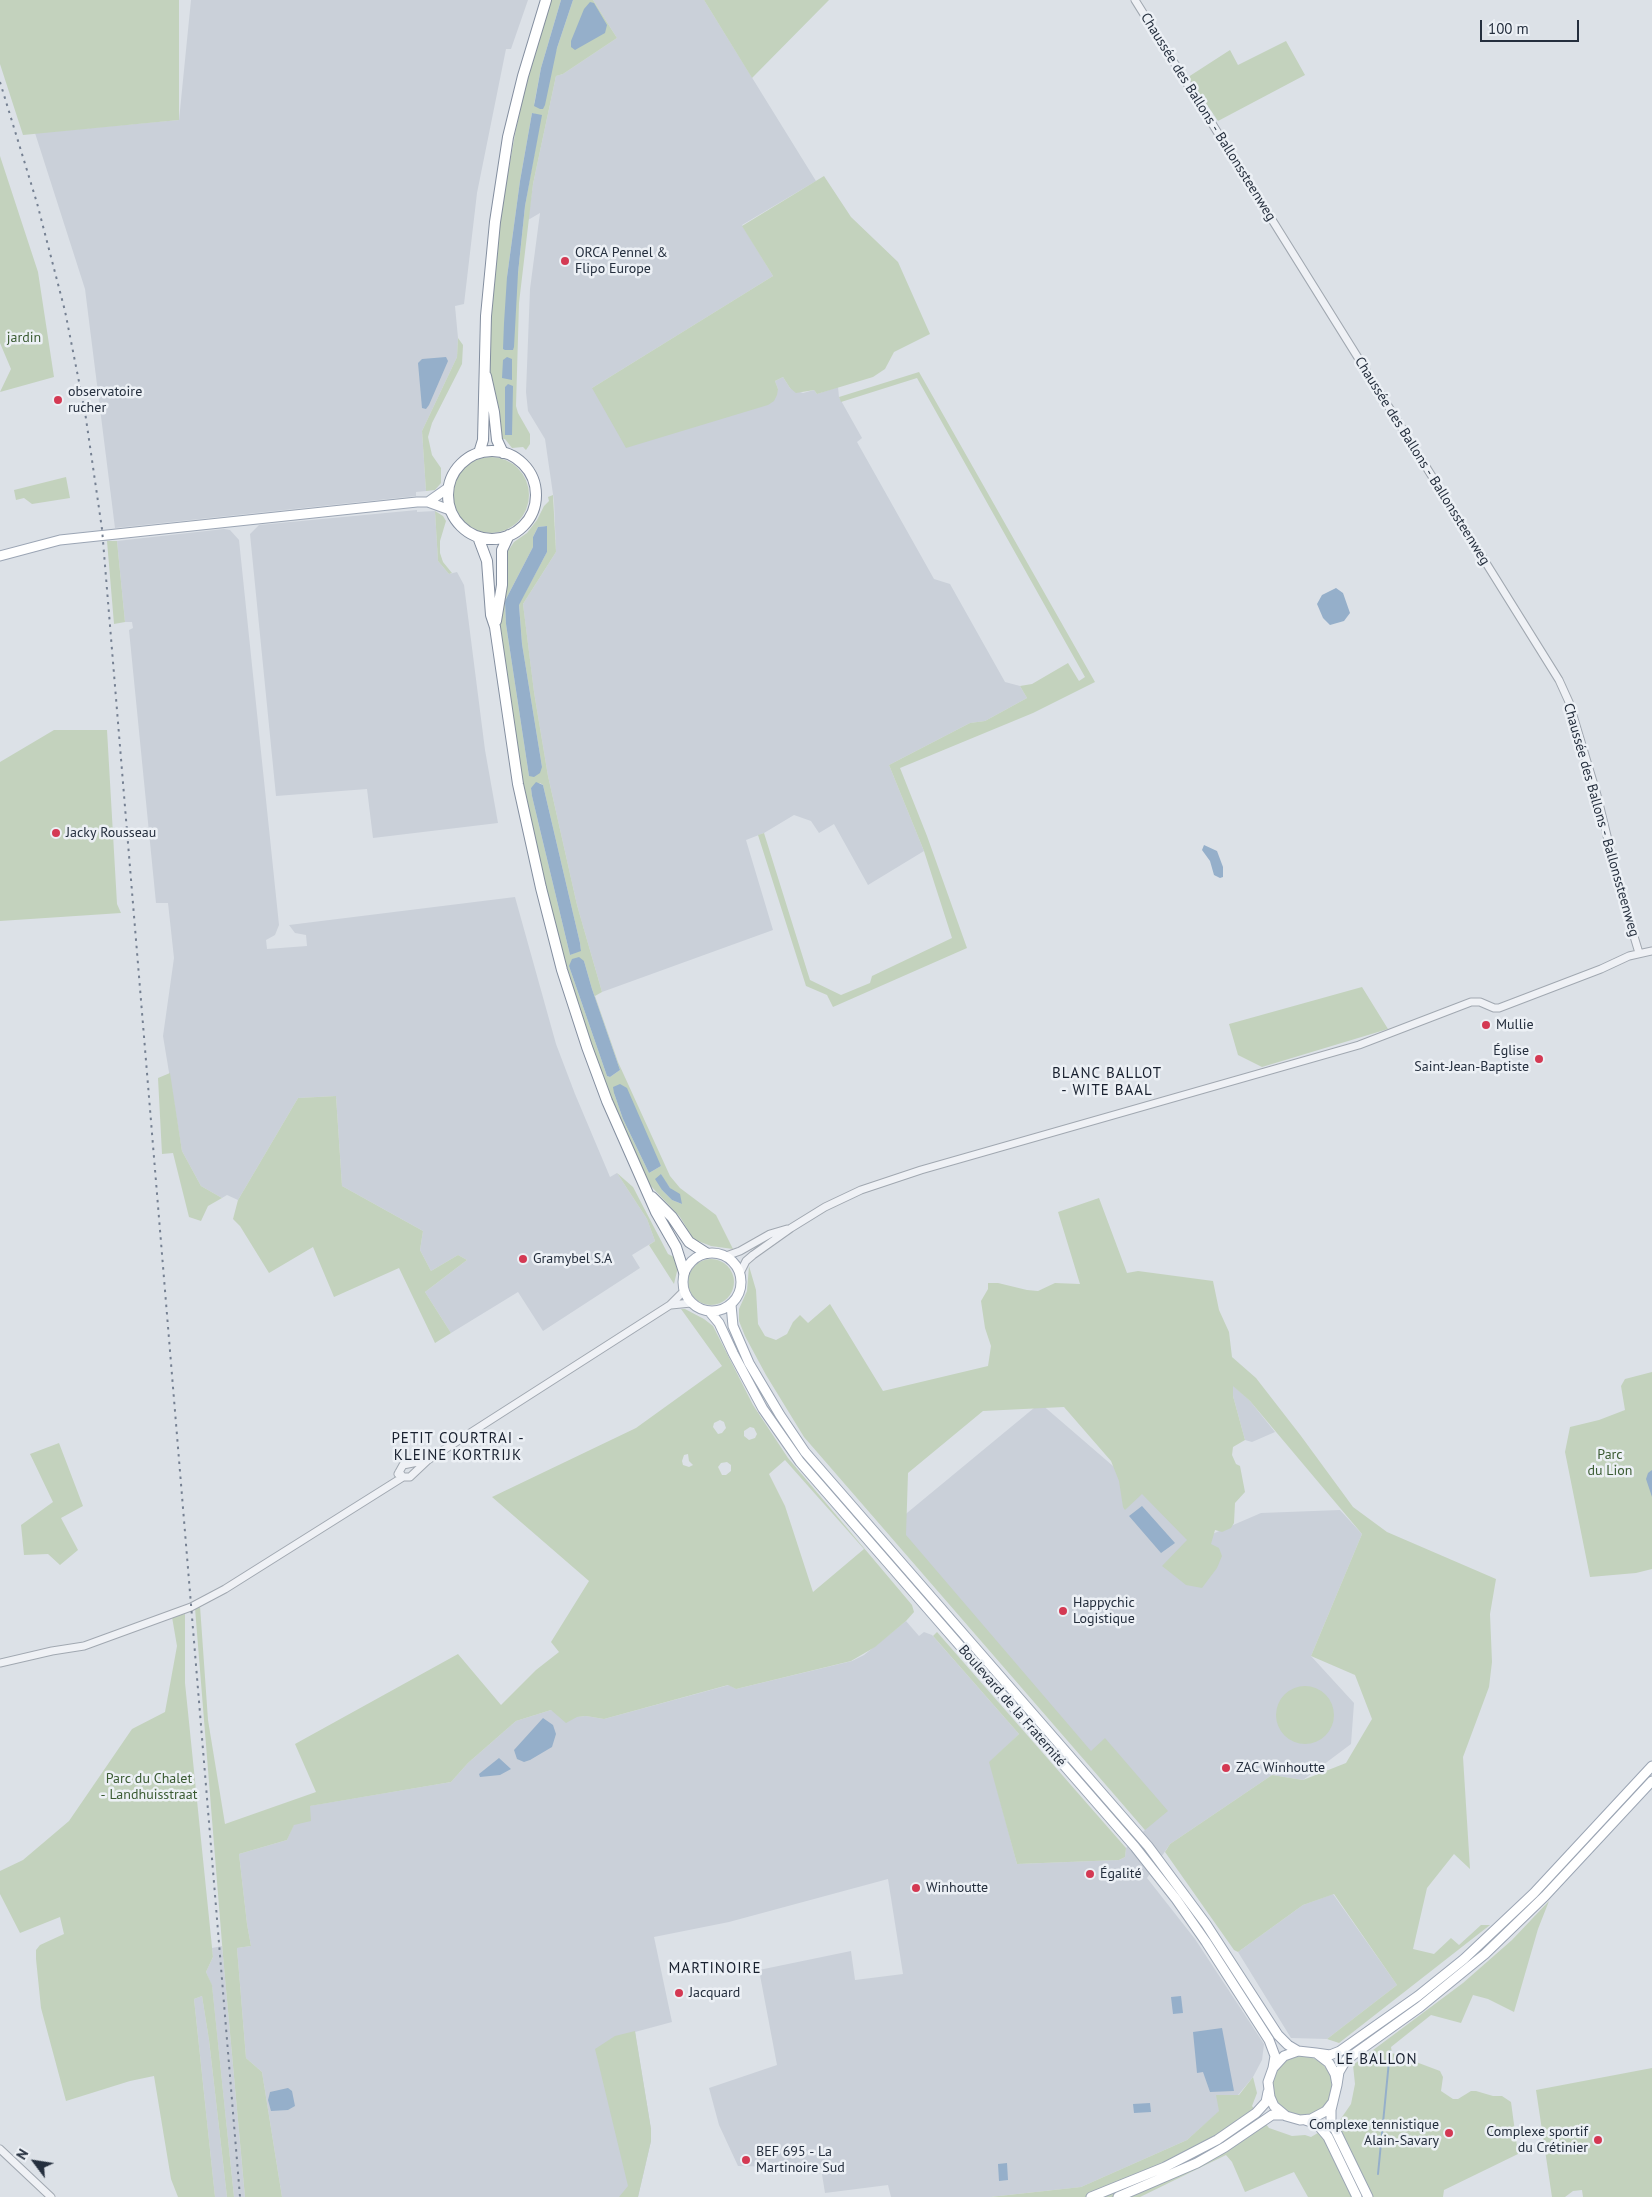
<!DOCTYPE html>
<html>
<head>
<meta charset="utf-8">
<style>
  body { margin:0 }
  #map { position:relative; width:1652px; height:2197px; overflow:hidden; background:#dce1e7; font-family:"PT Sans",sans-serif }
  canvas { display:block }
  .north { position:absolute; left:10px; top:2137px; width:50px; height:50px; -webkit-text-stroke:4px #ecf0f5; paint-order:stroke; rotate:301deg; font-size:14px; font-weight:700; line-height:20px; text-align:center; color:#252f3e }
  .north::after { content:''; display:block; margin:auto; width:18px; height:22px; background:#252f3e; clip-path:polygon(50% 0,100% 100%,50% 72%,0 100%) }
  .scale { position:absolute; left:1480px; top:20px; width:99px; height:22px; box-sizing:border-box; border:2px solid #252f3e; border-top:0; padding-left:6px; font-size:15px; line-height:18px; white-space:nowrap; color:#252f3e; -webkit-text-stroke:4px #ecf0f5; paint-order:stroke }
</style>
</head>
<body>
<div id="map">
<canvas width="1652" height="2197"></canvas>
<div class="north">N</div>
<div class="scale">100 m</div>
</div>
<script>
const ctx = document.querySelector('canvas').getContext('2d');
ctx.lineJoin = 'round';
function fillPath(path, color) { ctx.fillStyle = color; ctx.fill(path, 'evenodd'); }
const toPath = rows => new Path2D(rows.map(r => 'M' + r).join(''));
function stroke(path, color, width, dash) { ctx.strokeStyle = color; ctx.lineWidth = width; ctx.lineCap = dash ? 'butt' : 'round'; ctx.setLineDash(dash || []); ctx.stroke(path); }
function label(font, color, halo, rows, align = 'center') {
  ctx.font = font + ' "PT Sans",sans-serif'; ctx.lineWidth = 5; ctx.setLineDash([]); ctx.textBaseline = 'middle'; ctx.strokeStyle = halo; ctx.fillStyle = color; for (const [text, x, y, turn = 0] of rows) {
    ctx.save(); ctx.translate(x, y); ctx.rotate((+turn || 0) * Math.PI / 180); ctx.textAlign = isNaN(turn) ? turn : align; if (halo) ctx.strokeText(text, 0, 0); ctx.fillText(text, 0, 0); ctx.restore();
  }
}
fillPath(toPath([
  [191,0,528,0,511,49,506,49,477,193,464,304,455,306,458,338,457,357,422,431,426,491,416,492,416,496,115,528,85,289,35,133,179,120],
  [593,0,704,0,816,181,742,225,773,276,592,388,778,389,775,381,783,377,790,388,803,393,814,390,817,394,838,387,839,397,862,438,857,442,934,579,950,584,1005,682,1020,686,1027,698,985,721,970,723,889,765,924,851,868,885,834,824,819,833,811,821,794,815,764,833,746,840,773,930,602,992,577,905,548,776,534,692,523,604,556,552,554,501,545,439,528,411,526,392,530,289,540,213,528,220,533,184,556,76,563,74,617,38],
  [417,510,417,512,435,511,438,561,449,574,457,572,464,585,485,750,498,823,373,838,367,789,276,796,250,534,259,525],
  [224,529,230,530,239,540,279,925,275,935,266,940,267,949,307,946,306,935,295,933,289,925,515,897,556,1044,575,1094,610,1177,617,1173,647,1219,655,1241,632,1255,640,1268,543,1331,518,1292,451,1333,425,1292,467,1260,458,1255,431,1271,420,1250,423,1231,342,1186,336,1096,298,1098,238,1200,227,1195,222,1198,201,1186,182,1151,163,1036,174,958,168,903,156,903,129,630,133,628,132,622,125,622,117,541],
  [1233,1385,1250,1401,1275,1432,1252,1442,1245,1440,1233,1396],
  [1040,1403,1142,1491,1196,1541,1261,1513,1340,1510,1362,1534,1311,1656,1354,1703,1351,1744,1303,1780,1272,1775,1170,1844,1147,1878,1195,1939,1264,2044,1262,2060,1253,2077,1238,2095,1187,2140,1081,2187,990,2197,891,2197,888,2185,825,2193,821,2168,738,2166,719,2125,709,2088,777,2065,759,1970,851,1951,855,1980,903,1974,888,1879,729,1922,654,1937,672,2022,635,2032,651,2129,651,2141,638,2197,282,2197,262,2072,246,2058,237,1948,251,1946,247,1924,239,1854,287,1840,294,1824,309,1806,451,1782,468,1763,516,1721,551,1710,577,1717,586,1716,604,1719,729,1685,736,1689,852,1661,864,1655,906,1621,919,1636,924,1632,932,1635,1019,1734,990,1762,1017,1864,1119,1860,1125,1857,1126,1848,1145,1830,890,1527],
  [1333,1894,1397,1985,1327,2039,1291,2038,1238,1952,1303,1905],
  [222,1946,223,1956,245,2197,234,2197,212,1986,206,1972,213,1957,212,1948],
  [202,1996,209,2040,227,2197,215,2197,194,1999]
]), '#cad0d9');
fillPath(toPath([
  [0,0,179,0,179,120,23,135,0,64],
  [551,0,561,0,541,68,534,105,557,48,573,0,593,0,617,38,563,74,556,76,533,184,519,303,516,406,518,413,530,434,530,444,526,450,523,447,512,448,505,439,501,439,489,374,491,304,500,217,516,129,528,75],
  [532,113,541,116,525,206,518,273,507,277,520,181],
  [704,0,829,0,752,78],
  [1286,41,1305,75,1218,121,1199,93,1192,97,1182,81,1230,50,1238,65],
  [0,156,38,272,54,377,0,392,11,369,0,343],
  [824,176,851,217,898,262,930,334,894,352,885,369,873,377,817,394,814,390,796,393,790,388,783,377,775,381,778,389,777,395,774,401,768,405,626,448,592,388,773,276,742,226],
  [458,338,463,345,462,364,432,423,428,437,432,455,441,468,441,483,435,490,426,491,422,431,457,357],
  [919,372,1095,682,1033,713,900,768,927,836,967,948,833,1007,827,995,806,986,758,835,764,833,810,980,841,995,870,983,872,976,952,938,924,851,889,765,970,723,985,721,1027,698,1020,686,1032,684,1068,663,1079,681,1085,677,917,378,841,402,839,397],
  '453 495a38 38 0 1 1 76 0a38 38 0 1 1-76 0Z',
  [66,477,70,498,32,504,24,498,16,500,14,490],
  [553,495,556,552,523,604,534,692,548,776,577,905,602,992,595,996,618,1062,670,1176,680,1188,716,1215,733,1249,711,1246,698,1241,696,1243,690,1237,691,1235,680,1217,649,1184,617,1113,590,1044,556,931,532,831,512,728,499,617,504,551,508,551,514,542,527,533,537,520,544,506,549,501,548,497],
  [547,526,547,552,519,604,522,644,542,767,529,776,506,624,505,601,533,547,533,537,538,527],
  [540,783,543,785,580,943,581,950,570,955,532,796,531,788],
  [584,961,592,989,620,1070,610,1077,607,1076,569,966],
  [614,1093,661,1166,649,1173,623,1119],
  [661,1174,664,1180,682,1204,672,1200,662,1190],
  [435,511,443,516,446,521,440,541,440,553,443,562,452,573,449,574,438,561],
  [107,541,117,541,125,622,114,624],
  [54,730,107,730,117,904,121,913,0,921,0,762],
  [1362,987,1388,1029,1262,1067,1238,1055,1229,1024],
  [170,1073,182,1151,201,1186,222,1198,208,1206,201,1221,189,1217,173,1153,162,1154,158,1078],
  [336,1096,342,1186,423,1231,420,1250,431,1271,458,1255,467,1260,425,1292,451,1333,435,1343,399,1268,334,1297,313,1247,269,1273,240,1226,233,1219,238,1200,298,1098],
  [617,1173,633,1187,668,1254,676,1258,678,1267,674,1284,649,1245,655,1241,647,1219],
  [1099,1198,1127,1273,1138,1271,1213,1281,1219,1310,1229,1332,1232,1357,1256,1378,1301,1436,1353,1507,1387,1532,1496,1579,1490,1614,1492,1662,1489,1687,1463,1757,1470,1869,1454,1854,1427,1888,1413,1949,1434,1954,1451,1938,1459,1945,1481,1925,1490,1925,1339,2043,1327,2039,1397,1985,1334,1894,1303,1905,1238,1952,1234,1950,1165,1852,1170,1844,1272,1775,1303,1780,1346,1763,1372,1719,1355,1675,1311,1656,1362,1534,1250,1401,1233,1386,1233,1396,1245,1440,1233,1447,1232,1455,1236,1464,1240,1466,1245,1492,1235,1503,1234,1523,1231,1528,1222,1532,1215,1530,1211,1544,1219,1548,1222,1556,1217,1568,1202,1588,1186,1585,1162,1566,1187,1540,1142,1494,1125,1510,1123,1507,1119,1481,1111,1461,1064,1407,983,1411,908,1473,906,1535,1091,1751,1105,1738,1168,1811,1145,1830,804,1437,766,1375,745,1336,739,1321,739,1309,747,1291,749,1266,756,1290,758,1324,765,1336,776,1340,787,1334,793,1322,800,1315,808,1323,830,1304,883,1391,988,1366,991,1346,985,1328,981,1301,988,1289,988,1283,998,1283,1027,1290,1038,1291,1055,1283,1080,1284,1058,1212],
  '688 1282a23 23 0 1 1 46 0a23 23 0 1 1-46 0Z',
  [681,1309,685,1309,704,1319,713,1326,753,1405,788,1458,912,1605,914,1612,906,1621,875,1647,851,1661,736,1689,728,1685,604,1719,586,1716,577,1717,566,1723,551,1710,516,1721,468,1763,451,1782,310,1806,311,1821,294,1825,287,1840,239,1854,247,1924,251,1946,237,1948,246,2058,262,2072,282,2197,245,2197,223,1956,195,1608,200,1606,208,1720,225,1824,316,1792,295,1744,458,1654,501,1705,536,1670,559,1652,551,1642,589,1581,492,1497,636,1428,722,1366],
  [720,1420,724,1422,726,1428,722,1433,718,1434,713,1427,714,1423],
  [750,1427,754,1428,757,1434,755,1438,749,1440,744,1436,744,1431],
  [688,1454,689,1461,693,1465,689,1467,683,1465,682,1461,684,1455],
  [785,1460,864,1549,813,1592,785,1506,769,1474],
  [727,1462,731,1465,731,1471,726,1475,722,1475,718,1467,721,1463],
  [1652,1372,1652,1569,1636,1573,1590,1577,1565,1452,1570,1427,1599,1420,1625,1410,1621,1386,1625,1379],
  [59,1443,83,1506,61,1518,78,1550,60,1565,48,1554,24,1555,21,1525,53,1502,30,1454],
  [185,1614,185,1683,213,1957,206,1972,212,1985,234,2197,227,2197,209,2040,202,1996,194,1999,215,2197,178,2197,171,2179,154,2076,130,2081,66,2101,41,2008,36,1959,36,1950,40,1945,64,1934,60,1917,20,1933,0,1894,0,1871,23,1860,69,1821,132,1729,165,1712,177,1646,172,1617],
  [937,1632,1126,1848,1125,1857,1119,1860,1017,1864,989,1762,1019,1734,933,1636],
  '1276 1715a29 29 0 1 1 58 0a29 29 0 1 1-58 0Z',
  [1549,1901,1538,1929,1514,2012,1488,1999,1473,1995,1461,2023,1431,2015,1391,2047,1392,2053,1440,2071,1443,2077,1441,2091,1453,2099,1458,2099,1471,2091,1476,2091,1493,2096,1502,2096,1511,2102,1518,2154,1444,2190,1443,2197,1308,2197,1294,2172,1245,2192,1232,2162,1226,2155,1140,2197,990,2197,1081,2187,1187,2140,1219,2111,1216,2095,1239,2095,1253,2077,1257,2093,1252,2106,1269,2128,1292,2136,1305,2135,1311,2137,1340,2120,1351,2104,1355,2084,1353,2065,1463,1983,1512,1940],
  [635,2031,651,2129,651,2141,638,2197,619,2197,628,2186,595,2049,615,2036],
  '1272 2086a30 30 0 1 1 60 0a30 30 0 1 1-60 0Z',
  [1652,2068,1652,2197,1583,2197,1582,2190,1573,2191,1565,2197,1552,2197,1536,2090]
]), '#c3d2bd');
fillPath(toPath([
  [561,0,573,0,557,48,545,105,543,109,540,109,534,106,541,68],
  [590,2,594,3,607,25,605,33,575,50,571,47,571,41,584,9],
  [532,113,542,115,525,206,518,273,514,347,513,350,505,350,503,349,504,323,507,277,520,181],
  [446,357,448,361,429,405,426,409,422,408,418,363,422,359],
  [507,357,512,359,512,380,502,378,503,360],
  [508,384,513,386,512,435,505,435,505,387],
  [547,526,547,552,519,605,522,644,542,767,540,773,534,777,529,776,506,624,505,601,533,547,533,537,538,527],
  [1336,588,1343,593,1350,613,1344,621,1330,625,1323,618,1317,604,1322,595],
  [536,782,543,785,580,943,581,951,570,955,532,796,531,788],
  [1204,845,1217,851,1223,867,1223,877,1220,878,1214,875,1210,861,1202,850],
  [579,957,584,961,592,989,620,1070,610,1077,607,1076,569,966,572,959],
  [620,1084,627,1088,661,1166,649,1173,623,1119,614,1093,613,1087],
  [661,1174,670,1188,680,1194,682,1204,672,1200,662,1190,655,1179],
  [1652,1470,1652,1497,1646,1479,1648,1473],
  [1142,1506,1175,1543,1161,1553,1129,1516],
  [543,1718,553,1725,556,1734,552,1747,530,1760,524,1762,517,1759,514,1750],
  [499,1758,511,1769,500,1775,480,1777,479,1774],
  [1181,1996,1183,2013,1173,2014,1171,1997],
  [1222,2028,1234,2091,1210,2092,1203,2072,1197,2073,1193,2032],
  [288,2088,292,2091,295,2106,288,2110,271,2111,268,2100,270,2092],
  [1150,2103,1151,2112,1134,2113,1133,2104],
  [1007,2163,1008,2180,999,2181,998,2164]
]), '#95afca');
stroke(toPath([
  [1378,2174,1390,2051]
]), '#95afca', 2);
const minor = toPath([
  [1135,0,1559,680,1569,702,1597,795,1621,893,1639,953],
  [726,1256,740,1251,770,1234,787,1229],
  [740,1273,746,1261,753,1255,791,1228,825,1207,861,1190,921,1170,1359,1045,1471,1002,1480,1002,1494,1008,1499,1008,1601,969,1629,956,1652,951],
  [671,1305,691,1303],
  [399,1472,403,1477,410,1477,428,1460,670,1305,684,1291],
  [398,1474,403,1465,428,1460],
  [0,1663,52,1651,84,1646,191,1607,225,1589,403,1477],
  [0,2149,51,2197]
]);
const major = toPath([
  [428,502,448,488],
  [0,556,60,540,417,502,428,502,450,510],
  '683 1282a29 29 0 1 1 58 0a29 29 0 1 1-58 0Z',
  [731,1305,733,1326,749,1363,780,1415,805,1452,1148,1846,1206,1924,1278,2035,1288,2045,1298,2051],
  [709,1311,719,1323,733,1353,763,1409,800,1462,1135,1847,1176,1899,1206,1942,1269,2040,1275,2056,1273,2068],
  [1316,2053,1330,2055,1340,2051,1418,1996,1464,1959,1534,1893,1652,1766],
  [1337,2085,1339,2072,1346,2060,1420,2007,1485,1954,1545,1896,1652,1781],
  [1333,2102,1326,2111,1311,2119,1300,2120,1286,2116,1274,2106,1270,2097,1268,2082,1273,2068,1284,2056,1298,2051,1316,2053,1329,2063,1335,2074,1337,2085,1331,2110,1331,2121,1368,2197],
  [1305,2120,1317,2124,1328,2137,1357,2197],
  [1091,2197,1165,2167,1217,2140,1256,2113,1266,2102,1268,2092],
  [1118,2197,1197,2163,1225,2147,1272,2115,1283,2115]
]);
const highway = toPath([
  [486,376,494,412,497,440,503,453],
  '448 495a44 44 0 1 1 88 0a44 44 0 1 1-88 0Z',
  [479,453,483,440,486,316,495,222,508,137,523,76,546,0],
  [478,537,487,561,491,615,495,627,518,784,541,888,562,970,587,1047,607,1101,656,1212,676,1247,684,1272],
  [496,621,502,585,502,550,509,535],
  [652,1197,672,1217,689,1242,706,1253]
]);
stroke(minor, '#a1a8b1', 9);
stroke(major, '#9ba5b4', 11);
stroke(highway, '#838e9f', 12);
stroke(minor, '#eff1f5', 7);
stroke(major, '#fff', 9);
stroke(highway, '#fff', 10);
stroke(toPath([
  [0,82,37,203,65,311,85,412,102,529,240,2197]
]), '#758092', 2, [2.5, 5]);
for (const [x, y, r, color] of [
  [565,261,5,"#d43953"],
  [58,400,5,"#d43953"],
  [56,833,5,"#d43953"],
  [1486,1025,5,"#d43953"],
  [1539,1059,5,"#d43953"],
  [523,1259,5,"#d43953"],
  [1063,1611,5,"#d43953"],
  [1226,1768,5,"#d43953"],
  [1090,1874,5,"#d43953"],
  [916,1888,5,"#d43953"],
  [679,1993,5,"#d43953"],
  [1449,2133,5,"#d43953"],
  [1598,2140,5,"#d43953"],
  [746,2160,5,"#d43953"]
]) { const dot = new Path2D(); dot.arc(x, y, r, 0, 2 * Math.PI); ctx.fillStyle = color; ctx.fill(dot); stroke(dot, '#ecf0f5', 2); }
label('14px', '#252f3e', '#ecf0f5', [
  ["Chaussée des Ballons - Ballonssteenweg",1208,117,58],
  ["Chaussée des Ballons - Ballonssteenweg",1422,461,58],
  ["Chaussée des Ballons - Ballonssteenweg",1601,820,74],
  ["Boulevard de la Fraternité",1012,1706,49]
]);
label('14px', '#252f3e', '#ecf0f5', [
  ["ORCA Pennel &",575,253],
  ["Flipo Europe",575,269],
  ["observatoire",68,392],
  ["rucher",68,408],
  ["Jacky Rousseau",66,833],
  ["Mullie",1496,1025],
  ["Église",1529,1051,"right"],
  ["Saint-Jean-Baptiste",1529,1067,"right"],
  ["Gramybel S.A",533,1259],
  ["Happychic",1073,1603],
  ["Logistique",1073,1619],
  ["ZAC Winhoutte",1236,1768],
  ["Égalité",1100,1874],
  ["Winhoutte",926,1888],
  ["Jacquard",689,1993],
  ["Complexe tennistique",1439,2125,"right"],
  ["Alain-Savary",1439,2141,"right"],
  ["Complexe sportif",1588,2132,"right"],
  ["du Crétinier",1588,2148,"right"],
  ["BEF 695 - La",756,2152],
  ["Martinoire Sud",756,2168]
], 'left');
label('14px', '#3a5b32', '#ecf0f5', [
  ["jardin",24,338],
  ["Parc",1610,1455],
  ["du Lion",1610,1471],
  ["Parc du Chalet",149,1779],
  ["- Landhuisstraat",149,1795]
]);
ctx.letterSpacing = '1px';
label('15px', '#18202f', '#ecf0f5', [
  ["BLANC BALLOT",1107,1074],
  ["- WITE BAAL",1107,1091],
  ["PETIT COURTRAI -",458,1439],
  ["KLEINE KORTRIJK",458,1456],
  ["MARTINOIRE",715,1969],
  ["LE BALLON",1377,2060]
]);
ctx.letterSpacing = '0px';
</script>
</body>
</html>
